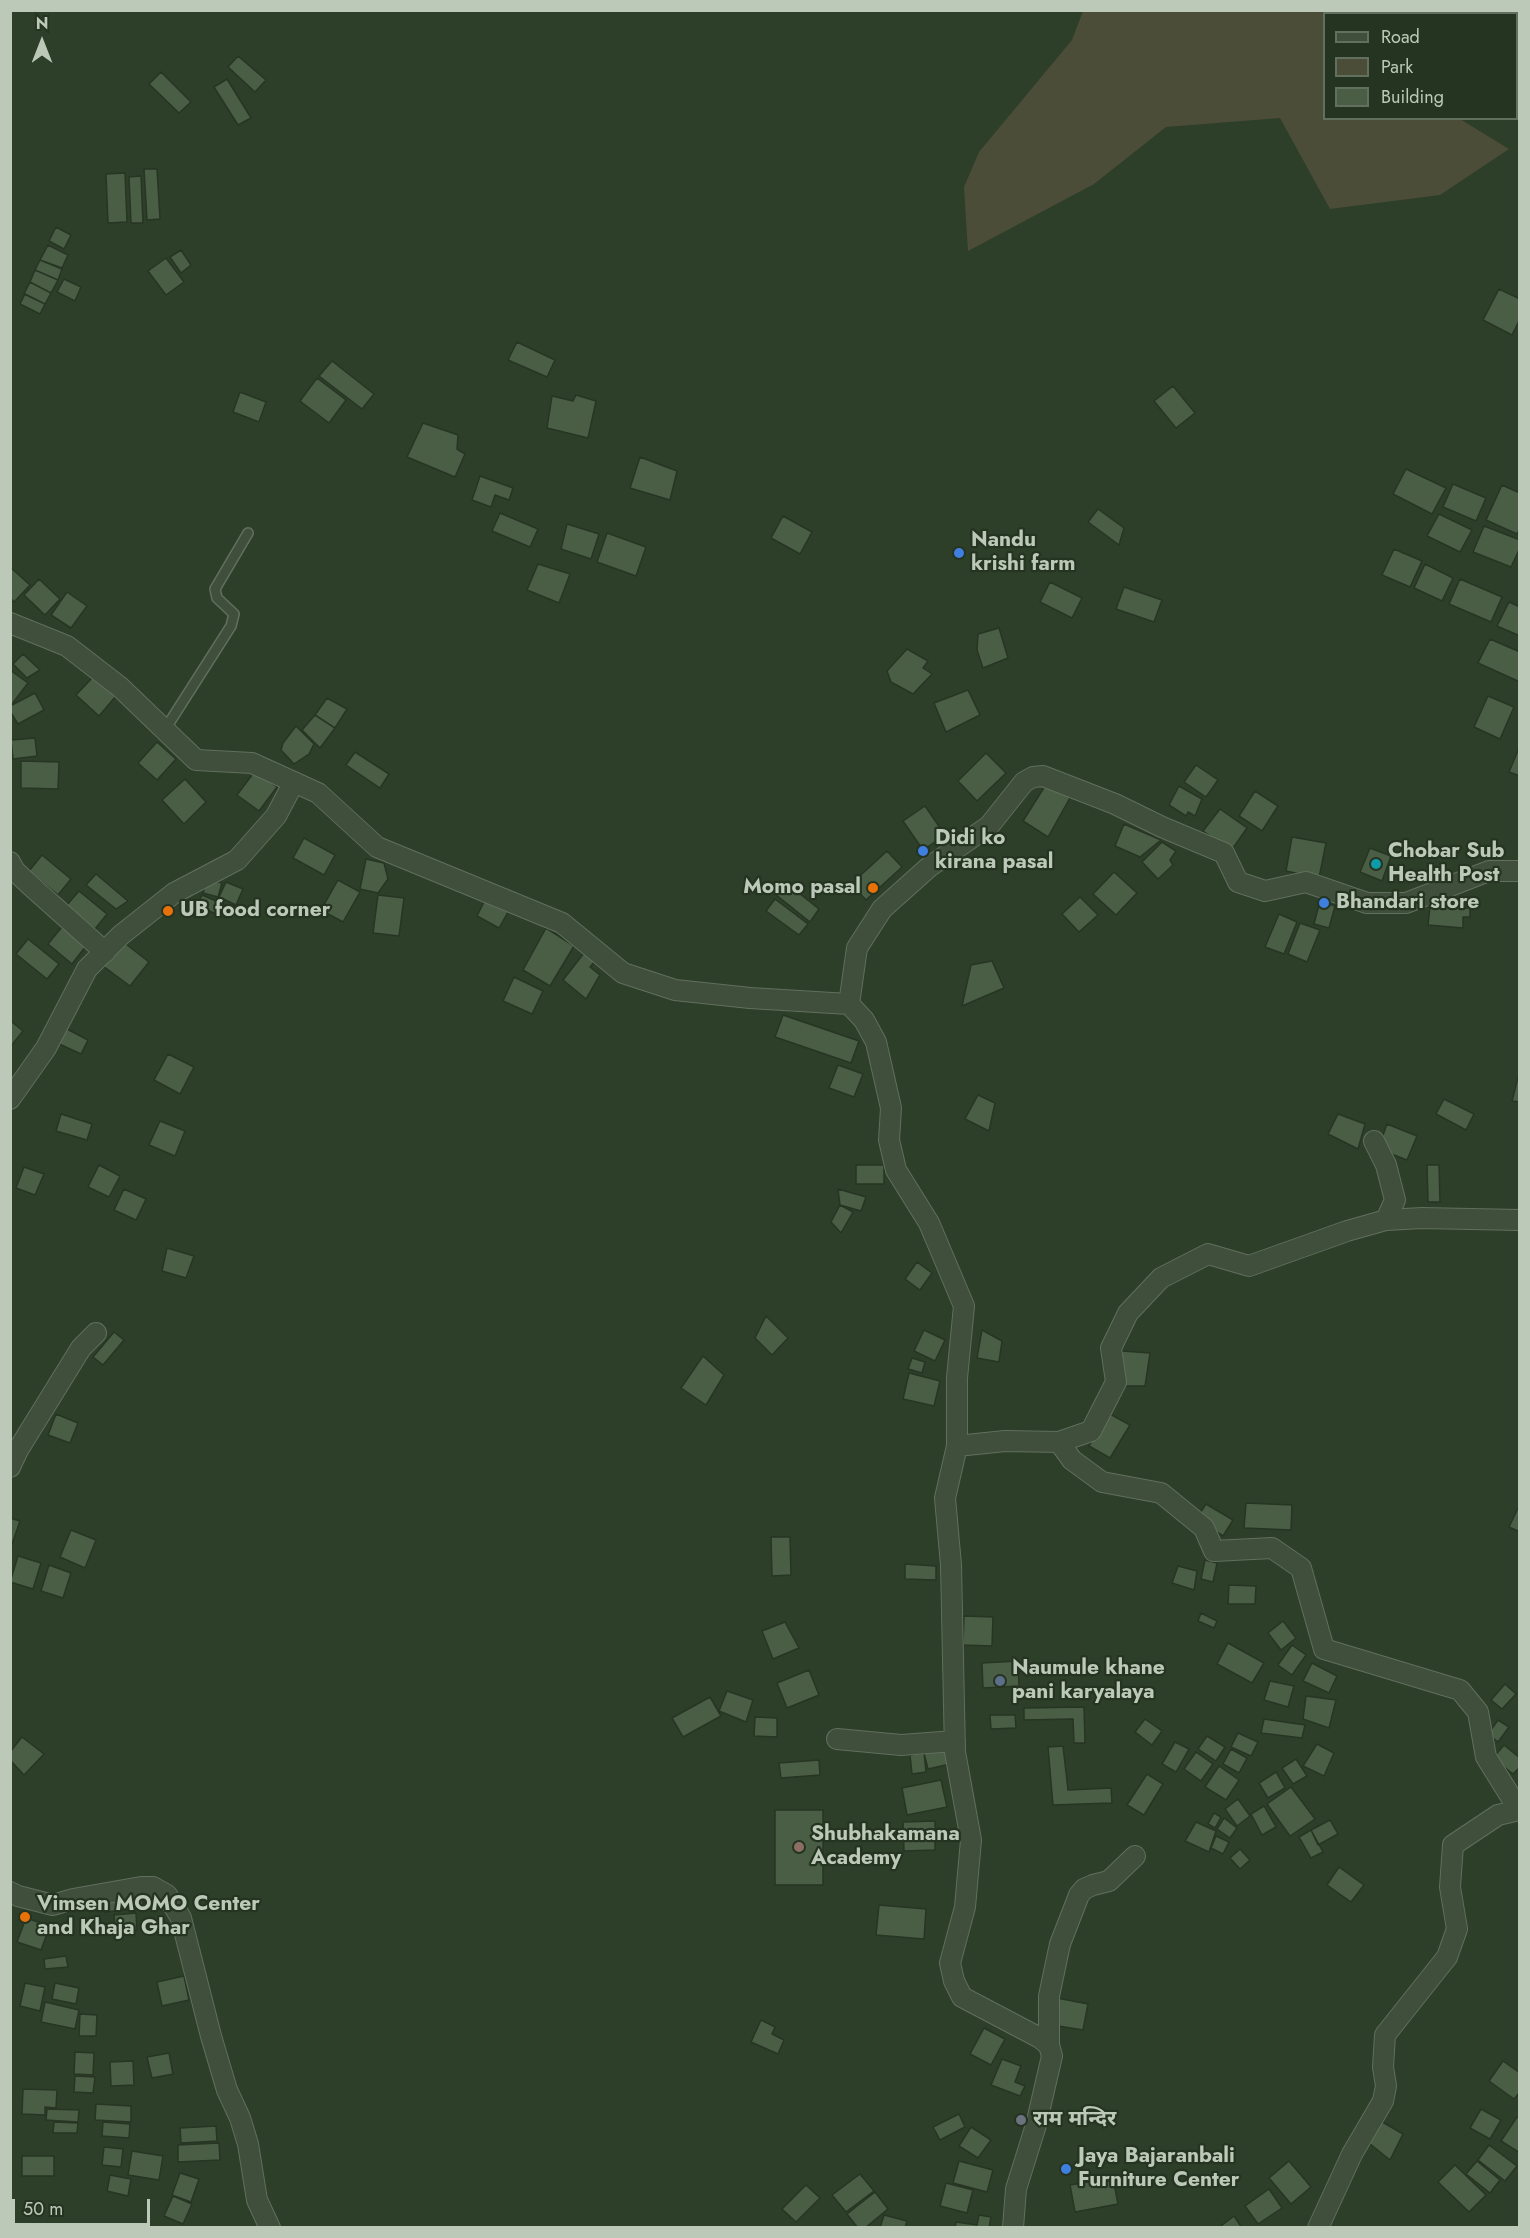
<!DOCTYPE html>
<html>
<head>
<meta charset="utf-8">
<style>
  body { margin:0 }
  #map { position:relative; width:1530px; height:2238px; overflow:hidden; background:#2d3e29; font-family:Jost,sans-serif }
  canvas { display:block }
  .frame { position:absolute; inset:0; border:12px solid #bcc9b9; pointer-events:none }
  .legend { position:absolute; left:1323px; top:12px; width:195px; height:108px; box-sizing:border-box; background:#253421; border:2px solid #61705e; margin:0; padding:8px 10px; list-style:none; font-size:18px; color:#bcc9b9 }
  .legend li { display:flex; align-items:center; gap:12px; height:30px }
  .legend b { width:30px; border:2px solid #61705e }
  .north { position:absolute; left:12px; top:12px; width:60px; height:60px; -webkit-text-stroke:4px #253421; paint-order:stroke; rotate:0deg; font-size:16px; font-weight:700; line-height:24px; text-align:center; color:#bcc9b9 }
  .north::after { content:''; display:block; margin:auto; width:21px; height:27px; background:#bcc9b9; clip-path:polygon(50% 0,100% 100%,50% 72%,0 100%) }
  .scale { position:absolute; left:12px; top:2199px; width:138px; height:27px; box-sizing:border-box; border:3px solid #bcc9b9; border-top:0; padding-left:8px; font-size:18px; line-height:21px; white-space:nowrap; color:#bcc9b9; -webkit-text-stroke:4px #253421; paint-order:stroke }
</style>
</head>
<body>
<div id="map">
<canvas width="1530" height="2238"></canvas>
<div class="frame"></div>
<ul class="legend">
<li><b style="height:8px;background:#404f3c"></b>Road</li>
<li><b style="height:16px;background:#4b4d39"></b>Park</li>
<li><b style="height:16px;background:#4a5d45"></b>Building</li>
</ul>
<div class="north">N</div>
<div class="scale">50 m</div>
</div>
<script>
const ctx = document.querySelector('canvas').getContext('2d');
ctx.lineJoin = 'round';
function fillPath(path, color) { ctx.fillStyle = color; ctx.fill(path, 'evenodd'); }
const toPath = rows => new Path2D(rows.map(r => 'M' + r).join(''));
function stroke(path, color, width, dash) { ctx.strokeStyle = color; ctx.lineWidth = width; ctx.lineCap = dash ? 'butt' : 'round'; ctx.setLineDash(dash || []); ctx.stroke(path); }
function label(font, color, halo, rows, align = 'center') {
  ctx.font = font + ' Jost,"Noto Sans Devanagari",sans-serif'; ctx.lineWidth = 4.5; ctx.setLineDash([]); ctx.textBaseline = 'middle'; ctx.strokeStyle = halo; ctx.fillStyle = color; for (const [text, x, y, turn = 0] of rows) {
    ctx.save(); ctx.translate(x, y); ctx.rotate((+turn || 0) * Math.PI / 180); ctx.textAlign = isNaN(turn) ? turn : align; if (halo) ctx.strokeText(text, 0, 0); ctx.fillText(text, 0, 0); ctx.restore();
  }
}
fillPath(toPath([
  [1083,11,1423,11,1422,14,1324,14,1324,118,1460,119,1509,149,1440,195,1330,209,1280,118,1166,127,1094,184,968,251,964,187,979,152,1072,40]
]), '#4b4d39');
const building = toPath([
  [238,56,266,80,255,92,228,67,238,56],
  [161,72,191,102,179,113,149,84,161,72],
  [227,79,251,118,238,125,214,87,227,79],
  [144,169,157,169,160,219,147,220,144,169],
  [125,173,127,222,108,223,106,174,125,173],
  [141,176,143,223,131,223,129,177,141,176],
  [56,227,71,235,64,249,49,241,56,227],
  [48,245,68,255,62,268,40,260,48,245],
  [181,250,191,265,181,273,170,257,181,250],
  [166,258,184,282,166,295,148,271,166,258],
  [40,260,62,269,58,280,35,270,40,260],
  [35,270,58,280,51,293,30,282,35,270],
  [64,279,81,287,75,301,57,292,64,279],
  [30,282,51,293,45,304,24,294,30,282],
  [1499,289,1520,299,1520,319,1512,335,1483,320,1499,289],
  [25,294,45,304,40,314,20,304,25,294],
  [517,342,555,360,547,377,508,360,517,342],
  [332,361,374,394,362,409,319,376,332,361],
  [317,378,346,400,329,423,300,401,317,378],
  [1173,386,1195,413,1176,428,1154,401,1173,386],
  [240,392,266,402,259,422,233,412,240,392],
  [576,395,596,401,588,438,547,428,552,396,573,401,576,395],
  [423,423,458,435,457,449,465,454,455,477,407,457,423,423],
  [640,457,677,471,670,500,630,488,640,457],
  [1406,469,1446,488,1432,514,1393,494,1406,469],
  [480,476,513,488,509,500,495,495,491,507,472,500,480,476],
  [1453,484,1486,498,1476,521,1443,507,1453,484],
  [1502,485,1520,493,1520,528,1517,534,1486,520,1502,485],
  [1098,509,1124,528,1119,545,1088,522,1098,509],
  [500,513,538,529,530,547,492,531,500,513],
  [1439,514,1472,530,1460,552,1427,536,1439,514],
  [783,516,812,532,800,554,771,538,783,516],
  [567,524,599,534,591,559,561,549,567,524],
  [1484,526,1520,540,1520,548,1511,567,1473,552,1484,526],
  [607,533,646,547,636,576,597,562,607,533],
  [1394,549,1422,561,1410,587,1382,575,1394,549],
  [538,564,570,574,559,603,527,590,538,564],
  [1425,564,1453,578,1442,601,1414,588,1425,564],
  [10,567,30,585,14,602,10,598,10,567],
  [39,579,60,599,45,615,24,595,39,579],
  [1460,579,1502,597,1491,622,1449,604,1460,579],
  [1050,582,1082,598,1072,618,1040,602,1050,582],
  [1124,587,1162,600,1154,622,1116,609,1124,587],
  [67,592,87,606,71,628,51,615,67,592],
  [1509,602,1520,607,1520,636,1497,626,1509,602],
  [999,628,1008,658,983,668,977,650,978,634,999,628],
  [1490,639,1520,652,1520,682,1478,663,1490,639],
  [907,649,928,661,923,668,932,674,913,694,891,682,887,671,907,649],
  [23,654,40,670,27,678,13,664,23,654],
  [10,670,28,683,12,704,10,703,10,670],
  [94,676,116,696,99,716,76,695,94,676],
  [968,690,980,715,946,732,934,703,968,690],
  [35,693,44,710,18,724,10,711,10,706,35,693],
  [1488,696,1514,707,1500,739,1474,727,1488,696],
  [327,698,347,709,335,728,315,715,327,698],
  [315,715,335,728,320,748,302,730,315,715],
  [296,726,314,744,309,754,294,764,281,750,283,743,296,726],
  [35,738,37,756,13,759,11,740,35,738],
  [157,742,176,759,157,780,138,763,157,742],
  [1519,748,1520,749,1520,776,1509,772,1519,748],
  [355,752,389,774,380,788,346,765,355,752],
  [986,753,1006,773,977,801,958,781,986,753],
  [21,761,59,762,58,789,21,788,21,761],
  [1196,765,1218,780,1206,797,1184,782,1196,765],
  [255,771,277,787,259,811,237,795,255,771],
  [185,779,206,802,184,824,162,800,185,779],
  [1045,786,1071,796,1048,837,1023,821,1045,786],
  [1179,786,1202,799,1195,816,1188,812,1186,816,1169,805,1179,786],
  [1255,791,1278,806,1262,831,1239,816,1255,791],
  [925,806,945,835,923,850,903,821,925,806],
  [1220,809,1247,828,1231,851,1203,831,1220,809],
  [1124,824,1161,840,1140,857,1115,846,1124,824],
  [1292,837,1326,843,1319,878,1286,871,1292,837],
  [304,838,335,855,324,875,293,858,304,838],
  [1162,842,1176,851,1170,860,1173,865,1158,879,1142,862,1162,842],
  [1370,848,1391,856,1382,881,1360,872,1370,848],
  [887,851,902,867,866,900,851,884,887,851],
  [42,855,71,879,58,895,29,871,42,855],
  [366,859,384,863,388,879,378,893,360,889,366,859],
  [1114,872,1137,893,1116,915,1093,894,1114,872],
  [96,874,128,901,116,909,86,885,96,874],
  [207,879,222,883,218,897,203,893,207,879],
  [338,880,360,892,343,922,321,910,338,880],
  [226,882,243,889,236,905,219,897,226,882],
  [785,882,819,909,810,922,775,894,785,882],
  [79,891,107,914,95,929,66,906,79,891],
  [202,895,230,907,226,918,197,906,202,895],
  [378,895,404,898,399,936,373,933,378,895],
  [1080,897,1098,915,1079,932,1062,914,1080,897],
  [1431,898,1464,899,1463,908,1470,908,1470,917,1463,917,1463,928,1428,925,1431,898],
  [775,899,808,924,799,935,766,911,775,899],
  [485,900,508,912,499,928,477,916,485,900],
  [1320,901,1335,906,1329,928,1314,924,1320,901],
  [1279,914,1297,922,1284,954,1265,947,1279,914],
  [66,922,89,942,72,964,48,944,66,922],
  [1300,923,1320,930,1307,962,1288,954,1300,923],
  [546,928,574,946,550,986,523,970,546,928],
  [28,939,59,964,47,979,16,954,28,939],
  [122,941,149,962,130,986,103,966,122,941],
  [584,953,595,961,590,967,600,975,586,999,563,980,584,953],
  [992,961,1004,988,962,1006,971,965,992,961],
  [514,977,543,991,532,1014,503,1001,514,977],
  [783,1015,859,1041,851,1063,775,1037,783,1015],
  [12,1022,23,1031,11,1046,10,1023,12,1022],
  [65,1028,88,1040,81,1054,57,1043,65,1028],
  [168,1054,194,1067,180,1094,154,1080,168,1054],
  [838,1065,863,1074,854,1097,829,1088,838,1065],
  [1520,1076,1520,1102,1512,1101,1518,1077,1520,1076],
  [978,1095,995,1103,989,1131,965,1119,978,1095],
  [1444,1099,1474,1114,1466,1130,1436,1114,1444,1099],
  [61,1114,92,1124,87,1140,56,1131,61,1114],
  [1338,1114,1365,1124,1358,1149,1328,1134,1338,1114],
  [160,1121,185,1131,175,1156,149,1145,160,1121],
  [1387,1124,1417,1136,1407,1160,1378,1149,1387,1124],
  [99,1165,120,1176,109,1197,88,1187,99,1165],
  [856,1165,884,1165,884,1184,856,1184,856,1165],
  [1427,1165,1439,1165,1440,1202,1428,1202,1427,1165],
  [24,1167,44,1174,35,1195,16,1188,24,1167],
  [124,1189,146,1199,136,1220,114,1210,124,1189],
  [838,1189,866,1197,861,1211,840,1205,838,1189],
  [840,1205,853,1212,841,1233,831,1222,840,1205],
  [167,1248,194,1256,186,1278,162,1271,167,1248],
  [917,1262,932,1273,920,1290,905,1279,917,1262],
  [766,1316,788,1338,772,1355,755,1338,766,1316],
  [924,1330,945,1340,935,1361,914,1351,924,1330],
  [982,1330,1002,1341,999,1362,977,1358,982,1330],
  [114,1332,124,1340,103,1365,93,1357,114,1332],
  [1122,1351,1150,1353,1145,1386,1120,1386,1122,1351],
  [703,1356,724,1375,706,1405,681,1388,703,1356],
  [912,1358,925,1362,922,1373,908,1369,912,1358],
  [909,1373,940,1381,934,1406,903,1399,909,1373],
  [1108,1413,1130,1425,1110,1458,1089,1446,1108,1413],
  [56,1414,78,1423,70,1443,48,1435,56,1414],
  [1246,1503,1292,1505,1291,1530,1244,1528,1246,1503],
  [1206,1504,1233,1520,1223,1536,1196,1519,1206,1504],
  [1520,1504,1520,1532,1509,1527,1520,1504],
  [10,1518,20,1521,11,1547,10,1547,10,1518],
  [71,1530,96,1540,85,1568,60,1557,71,1530],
  [771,1537,790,1537,791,1575,772,1576,771,1537],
  [18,1556,41,1563,33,1589,10,1582,18,1556],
  [1205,1560,1217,1563,1213,1582,1201,1579,1205,1560],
  [905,1564,936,1566,936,1580,905,1579,905,1564],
  [49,1565,71,1573,63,1598,41,1591,49,1565],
  [1178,1566,1197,1571,1194,1590,1172,1583,1178,1566],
  [1229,1585,1256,1586,1255,1604,1228,1604,1229,1585],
  [1201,1613,1217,1621,1214,1628,1198,1621,1201,1613],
  [964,1616,993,1617,992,1646,963,1645,964,1616],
  [1283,1621,1296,1638,1281,1650,1268,1633,1283,1621],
  [785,1622,799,1648,773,1659,762,1631,785,1622],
  [1228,1643,1264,1663,1252,1683,1217,1664,1228,1643],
  [1292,1645,1306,1655,1292,1675,1278,1665,1292,1645],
  [1018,1661,1019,1686,983,1688,982,1663,1018,1661],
  [1312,1663,1337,1676,1329,1693,1303,1681,1312,1663],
  [809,1670,819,1695,787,1708,777,1683,809,1670],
  [1270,1681,1294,1686,1288,1707,1264,1700,1270,1681],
  [1505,1684,1516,1694,1502,1709,1491,1700,1505,1684],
  [727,1691,753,1700,746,1722,719,1711,727,1691],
  [1306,1696,1336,1700,1329,1728,1303,1719,1306,1696],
  [710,1697,721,1716,683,1737,672,1718,710,1697],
  [1084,1707,1085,1743,1074,1743,1073,1719,1024,1720,1024,1708,1084,1707],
  [990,1715,1015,1715,1016,1728,991,1729,990,1715],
  [755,1717,777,1718,777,1737,754,1736,755,1717],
  [1145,1719,1162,1731,1152,1745,1135,1732,1145,1719],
  [1264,1719,1305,1725,1302,1738,1261,1733,1264,1719],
  [1498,1720,1509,1727,1498,1742,1488,1734,1498,1720],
  [1238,1733,1258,1742,1251,1756,1231,1747,1238,1733],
  [1207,1736,1225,1747,1216,1761,1198,1749,1207,1736],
  [22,1737,44,1754,24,1775,10,1760,10,1752,22,1737],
  [1175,1742,1189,1749,1176,1772,1162,1764,1175,1742],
  [1317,1744,1334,1753,1324,1776,1303,1766,1317,1744],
  [1504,1745,1520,1758,1520,1767,1513,1774,1493,1758,1504,1745],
  [1063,1746,1068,1790,1111,1788,1112,1803,1053,1805,1048,1747,1063,1746],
  [946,1748,950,1764,928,1769,924,1753,946,1748],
  [1231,1749,1247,1758,1239,1773,1223,1764,1231,1749],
  [1196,1752,1213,1764,1201,1781,1184,1769,1196,1752],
  [924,1753,926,1772,912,1774,910,1755,924,1753],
  [1296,1759,1307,1776,1293,1784,1282,1768,1296,1759],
  [819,1760,820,1775,781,1778,779,1763,819,1760],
  [1219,1766,1239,1780,1226,1800,1205,1787,1219,1766],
  [1276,1772,1285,1788,1268,1798,1259,1783,1276,1772],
  [1147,1774,1163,1784,1144,1815,1127,1805,1147,1774],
  [941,1780,947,1807,907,1815,902,1788,941,1780],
  [1291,1787,1315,1819,1290,1836,1267,1804,1291,1787],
  [1238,1799,1250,1816,1237,1826,1225,1809,1238,1799],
  [1264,1806,1276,1827,1262,1835,1251,1814,1264,1806],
  [775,1810,823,1810,823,1885,775,1885,775,1810],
  [1214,1813,1221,1817,1215,1828,1208,1824,1214,1813],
  [1224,1818,1237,1828,1230,1838,1217,1829,1224,1818],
  [1330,1820,1338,1834,1318,1845,1311,1830,1330,1820],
  [935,1821,935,1850,904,1851,903,1822,935,1821],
  [1196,1822,1216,1831,1209,1852,1185,1841,1196,1822],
  [1311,1830,1323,1852,1311,1858,1299,1837,1311,1830],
  [1216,1836,1229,1842,1223,1854,1211,1848,1216,1836],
  [1240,1849,1250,1860,1240,1869,1230,1858,1240,1849],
  [1339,1867,1364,1885,1351,1902,1327,1885,1339,1867],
  [142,1894,143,1908,105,1912,103,1898,142,1894],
  [879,1905,926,1909,924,1939,876,1935,879,1905],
  [136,1913,137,1930,116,1932,114,1915,136,1913],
  [26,1918,50,1926,41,1950,17,1942,26,1918],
  [66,1956,68,1967,45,1969,44,1959,66,1956],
  [184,1976,189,2000,162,2006,157,1982,184,1976],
  [25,1983,45,1987,40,2011,20,2006,25,1983],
  [55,1983,79,1988,76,2004,52,1999,55,1983],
  [1057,1998,1088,2004,1083,2030,1052,2025,1057,1998],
  [45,2002,79,2010,75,2029,41,2022,45,2002],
  [80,2014,97,2015,96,2036,79,2036,80,2014],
  [761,2020,775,2027,772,2034,784,2040,778,2054,751,2042,761,2020],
  [984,2028,1005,2039,991,2065,970,2054,984,2028],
  [75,2052,94,2053,93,2075,74,2074,75,2052],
  [169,2053,173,2074,152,2078,147,2057,169,2053],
  [1002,2059,1021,2066,1015,2082,1025,2086,1020,2096,991,2085,1002,2059],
  [133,2061,134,2085,111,2086,110,2062,133,2061],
  [1503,2061,1520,2073,1520,2092,1514,2099,1489,2081,1503,2061],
  [75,2076,95,2077,93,2093,74,2092,75,2076],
  [23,2089,57,2090,56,2108,45,2107,45,2115,22,2114,23,2089],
  [96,2104,131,2106,131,2122,95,2120,96,2104],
  [47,2109,79,2110,78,2122,46,2120,47,2109],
  [1481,2109,1501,2120,1490,2139,1470,2128,1481,2109],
  [959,2114,965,2127,940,2140,933,2127,959,2114],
  [1517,2117,1520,2119,1520,2153,1501,2141,1517,2117],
  [1379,2120,1403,2134,1390,2160,1364,2139,1379,2120],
  [54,2122,78,2123,77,2133,53,2133,54,2122],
  [103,2122,130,2124,129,2138,102,2136,103,2122],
  [216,2126,217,2141,181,2143,180,2128,216,2126],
  [971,2127,991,2140,978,2158,959,2146,971,2127],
  [219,2143,220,2160,178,2162,178,2145,219,2143],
  [1489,2145,1517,2166,1505,2181,1478,2160,1489,2145],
  [104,2147,123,2149,121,2167,102,2165,104,2147],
  [132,2151,163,2156,159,2180,128,2175,132,2151],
  [22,2156,54,2156,54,2176,22,2176,22,2156],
  [959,2161,993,2170,987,2192,953,2183,959,2161],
  [1289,2161,1311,2187,1291,2204,1269,2178,1289,2161],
  [1477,2161,1500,2180,1490,2193,1466,2174,1477,2161],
  [1455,2165,1486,2195,1469,2212,1438,2182,1455,2165],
  [180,2173,199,2179,191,2202,172,2195,180,2173],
  [860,2174,874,2191,846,2212,832,2195,860,2174],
  [110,2175,131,2179,128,2196,107,2191,110,2175],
  [1113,2178,1118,2204,1075,2212,1070,2185,1113,2178],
  [946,2183,973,2190,967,2213,940,2206,946,2183],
  [806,2185,820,2198,796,2222,782,2209,806,2185],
  [1269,2189,1282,2208,1258,2224,1245,2206,1269,2189],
  [875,2192,888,2209,865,2228,858,2228,847,2214,875,2192],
  [173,2196,192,2204,183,2224,164,2216,173,2196],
  [884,2215,907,2221,905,2228,880,2228,884,2215],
  [979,2215,991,2217,989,2228,955,2228,956,2222,977,2225,979,2215],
  [1234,2216,1242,2228,1222,2228,1221,2226,1234,2216]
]);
fillPath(building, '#4a5d45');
stroke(building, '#273623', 1.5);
const service = toPath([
  [164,731,231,626,234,614,217,598,215,589,248,533]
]);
const minor = toPath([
  [10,623,67,646,120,687,196,760,252,763,318,793,377,847,562,923,623,973,675,990,750,998,849,1004,864,1020,876,1042,891,1108,889,1140,896,1170,929,1223,964,1306,957,1378,957,1446,945,1498,951,1565,955,1752,971,1840,965,1907,950,1963,954,1981,962,1997,1040,2038,1049,2045,1052,2056,1036,2125,1016,2189,1013,2228],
  [10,862,15,871,31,886,105,952],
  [849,1004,857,948,882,909,929,867,989,826,1024,782,1033,777,1043,776,1115,804,1162,827,1224,853,1238,882,1265,891,1306,882,1367,903,1406,903,1489,871,1520,871],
  [10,1099,46,1048,87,969,121,935,174,893,237,860,276,816,294,782],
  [1386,1220,1422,1218,1520,1220],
  [1059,1442,1091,1431,1116,1382,1111,1348,1128,1313,1161,1278,1208,1254,1249,1266,1347,1231,1386,1220,1395,1200,1386,1165,1374,1141],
  [957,1446,1005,1441,1059,1442,1072,1460,1102,1482,1161,1493,1204,1528,1214,1551,1272,1548,1301,1568,1324,1649,1460,1690,1478,1712,1486,1757,1519,1810,1498,1815,1453,1845,1450,1887,1457,1929,1447,1957,1385,2035,1383,2067,1386,2086,1383,2101,1352,2154,1318,2228],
  [10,1467,18,1450,81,1348,96,1333],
  [837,1739,901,1745,955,1741],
  [10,1892,18,1896,53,1905,73,1899,141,1887,153,1887,167,1895,181,1918,211,2036,227,2090,240,2118,248,2144,257,2200,270,2228],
  [1049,2045,1049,1996,1060,1944,1079,1895,1084,1889,1093,1885,1109,1881,1135,1856]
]);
stroke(service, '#616f5d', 12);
stroke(minor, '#616f5d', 22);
stroke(service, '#404f3c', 9);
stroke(minor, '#404f3c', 20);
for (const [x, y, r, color] of [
  [959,553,6,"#3f7fe0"],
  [923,851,6,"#3f7fe0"],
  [1376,864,6,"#0f9aa8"],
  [873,888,6,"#e8710a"],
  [1324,903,6,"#3f7fe0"],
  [168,911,6,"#e8710a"],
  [1000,1681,6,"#5c6f8a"],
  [799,1847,6,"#8d6e63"],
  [25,1917,6,"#e8710a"],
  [1021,2120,6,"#6b7280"],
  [1066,2169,6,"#3f7fe0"]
]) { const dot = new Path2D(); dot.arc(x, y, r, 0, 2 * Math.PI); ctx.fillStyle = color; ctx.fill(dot); stroke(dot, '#253421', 2); }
label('bold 21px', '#bcc9b9', '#253421', [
  ["Nandu",971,541],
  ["krishi farm",971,565],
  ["Didi ko",935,839],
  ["kirana pasal",935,863],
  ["Chobar Sub",1388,852],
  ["Health Post",1388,876],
  ["Momo pasal",861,888,"right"],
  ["Bhandari store",1336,903],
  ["UB food corner",180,911],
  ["Naumule khane",1012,1669],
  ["pani karyalaya",1012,1693],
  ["Shubhakamana",811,1835],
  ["Academy",811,1859],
  ["Vimsen MOMO Center",37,1905],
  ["and Khaja Ghar",37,1929],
  ["राम मन्दिर",1033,2120],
  ["Jaya Bajaranbali",1078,2157],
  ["Furniture Center",1078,2181]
], 'left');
</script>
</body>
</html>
